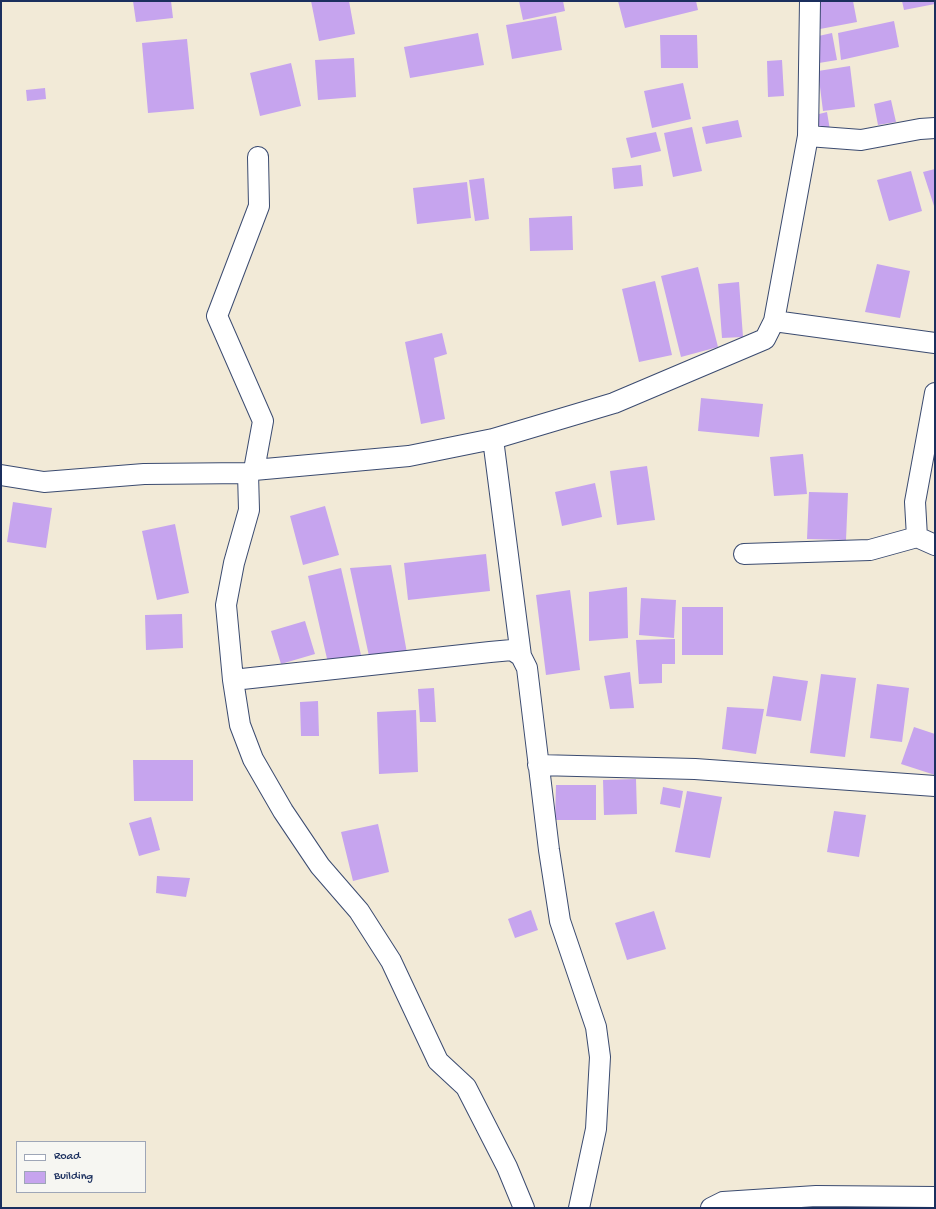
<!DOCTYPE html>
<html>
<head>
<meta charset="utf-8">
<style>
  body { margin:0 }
  #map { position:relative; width:936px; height:1209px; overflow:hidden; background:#f2ead7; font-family:"Gochi Hand",sans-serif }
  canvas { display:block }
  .frame { position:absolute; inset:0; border:2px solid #1b2f5e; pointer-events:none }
  .legend { position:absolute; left:16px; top:1141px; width:130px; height:52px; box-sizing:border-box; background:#f6f6f2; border:1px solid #9ea6b7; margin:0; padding:5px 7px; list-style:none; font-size:12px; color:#1b2f5e }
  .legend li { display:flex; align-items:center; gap:8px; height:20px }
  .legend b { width:20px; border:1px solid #9ea6b7 }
</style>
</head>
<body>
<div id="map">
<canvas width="936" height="1209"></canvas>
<div class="frame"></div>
<ul class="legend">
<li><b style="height:5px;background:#fff"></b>Road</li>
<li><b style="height:11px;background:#c6a4ee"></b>Building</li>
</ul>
</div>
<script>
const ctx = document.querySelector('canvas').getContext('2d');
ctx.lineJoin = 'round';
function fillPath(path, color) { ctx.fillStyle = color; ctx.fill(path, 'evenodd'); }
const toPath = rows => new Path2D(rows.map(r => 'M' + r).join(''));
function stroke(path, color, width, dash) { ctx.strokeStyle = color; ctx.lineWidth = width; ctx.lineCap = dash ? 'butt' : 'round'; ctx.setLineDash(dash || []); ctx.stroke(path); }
fillPath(toPath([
  [133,1,171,1,173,18,136,22],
  [311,1,349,1,355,34,319,41],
  [519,1,563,1,565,11,523,20],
  [618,1,696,1,698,10,625,28],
  [814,1,853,1,857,22,820,29],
  [902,1,935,1,935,4,904,10],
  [556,16,562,50,512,59,506,25],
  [894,21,899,47,841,60,838,33],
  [478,33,484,65,410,78,404,47],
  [832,33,837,60,819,63,814,37],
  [660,35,697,35,698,68,661,68],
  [187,39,194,109,148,113,142,43],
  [354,58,356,97,318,100,315,60],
  [782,60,784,96,768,97,767,61],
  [291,63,301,106,260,116,250,73],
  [850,66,855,107,823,111,818,71],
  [683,83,691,119,652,128,644,91],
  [45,88,46,99,27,101,26,90],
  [891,100,896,122,878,125,874,104],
  [827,112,830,130,818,132,815,115],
  [738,120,742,137,706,144,702,127],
  [692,127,702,171,673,177,664,133],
  [656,132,661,151,631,158,626,138],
  [641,165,643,186,614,189,612,168],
  [935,169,935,209,923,172],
  [911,171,922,211,889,221,877,180],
  [484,178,489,219,475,221,469,180],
  [467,182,471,218,417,224,413,188],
  [572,216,573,250,530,251,529,218],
  [877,264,910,271,900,318,865,312],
  [698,267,718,347,681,357,661,276],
  [655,281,672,355,639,362,622,289],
  [739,282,743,337,722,338,718,284],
  [442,333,447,354,434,358,445,419,421,424,405,342],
  [701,398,763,404,759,437,698,431],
  [803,454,807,494,774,496,770,457],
  [647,466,655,520,617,525,610,471],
  [595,483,602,517,562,526,555,492],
  [809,492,848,493,846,540,807,539],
  [13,502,52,508,46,548,7,542],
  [325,506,339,555,303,565,290,516],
  [175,524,189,593,157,600,142,531],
  [486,554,490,591,408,600,404,563],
  [391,565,407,653,369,656,350,568],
  [341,568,361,655,328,663,308,576],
  [627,587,628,638,589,641,589,592],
  [570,590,580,670,546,675,536,595],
  [641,598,676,600,674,638,639,635],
  [682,607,723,607,723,655,682,655],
  [182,614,183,648,146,650,145,615],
  [305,621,315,654,281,664,271,631],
  [675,639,675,664,662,664,662,683,639,684,636,640],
  [630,672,634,708,610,709,604,676],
  [821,674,856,678,845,757,810,753],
  [773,676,808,681,801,721,766,716],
  [877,684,909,688,902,742,870,738],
  [434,688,436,722,420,722,418,689],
  [318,701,319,736,301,736,300,702],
  [727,707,764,709,756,754,722,749],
  [416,710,418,772,379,774,377,712],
  [914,727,935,734,935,775,901,764],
  [133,760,193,760,193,801,134,801],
  [636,779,637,814,604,815,603,780],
  [556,785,596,785,596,820,555,820],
  [663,787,683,791,680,808,660,804],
  [687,791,722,797,710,858,675,852],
  [834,811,866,815,859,857,827,852],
  [151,817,160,850,139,856,129,823],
  [378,824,389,872,353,881,341,832],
  [157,876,190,878,186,897,156,893],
  [531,910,538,930,515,938,508,919],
  [654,911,666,949,627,960,615,923]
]), '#c6a4ee');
const minor = toPath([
  [808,136,861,140,920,129,935,128],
  [774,321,935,343],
  [493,439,521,656],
  [254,470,263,421,217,316,259,206,258,157],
  [248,473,249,510,234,563,226,605,233,680,240,725,253,759,283,811,320,866,359,911,391,961,438,1061,466,1087,507,1167,524,1208],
  [1,475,44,482,144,474,248,473,254,470,409,456,493,439,614,403,765,339,774,321,808,136,810,1],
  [917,537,915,502,935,393],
  [744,554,870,550,917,537,935,545],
  [233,680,490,652,512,650,521,656,527,668,549,850,560,921,596,1027,600,1057,596,1129,579,1208],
  [538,765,695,769,935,786],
  [711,1208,723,1202,816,1196,935,1197]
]);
stroke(minor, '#3b4b70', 22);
stroke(minor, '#fff', 20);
</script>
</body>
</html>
